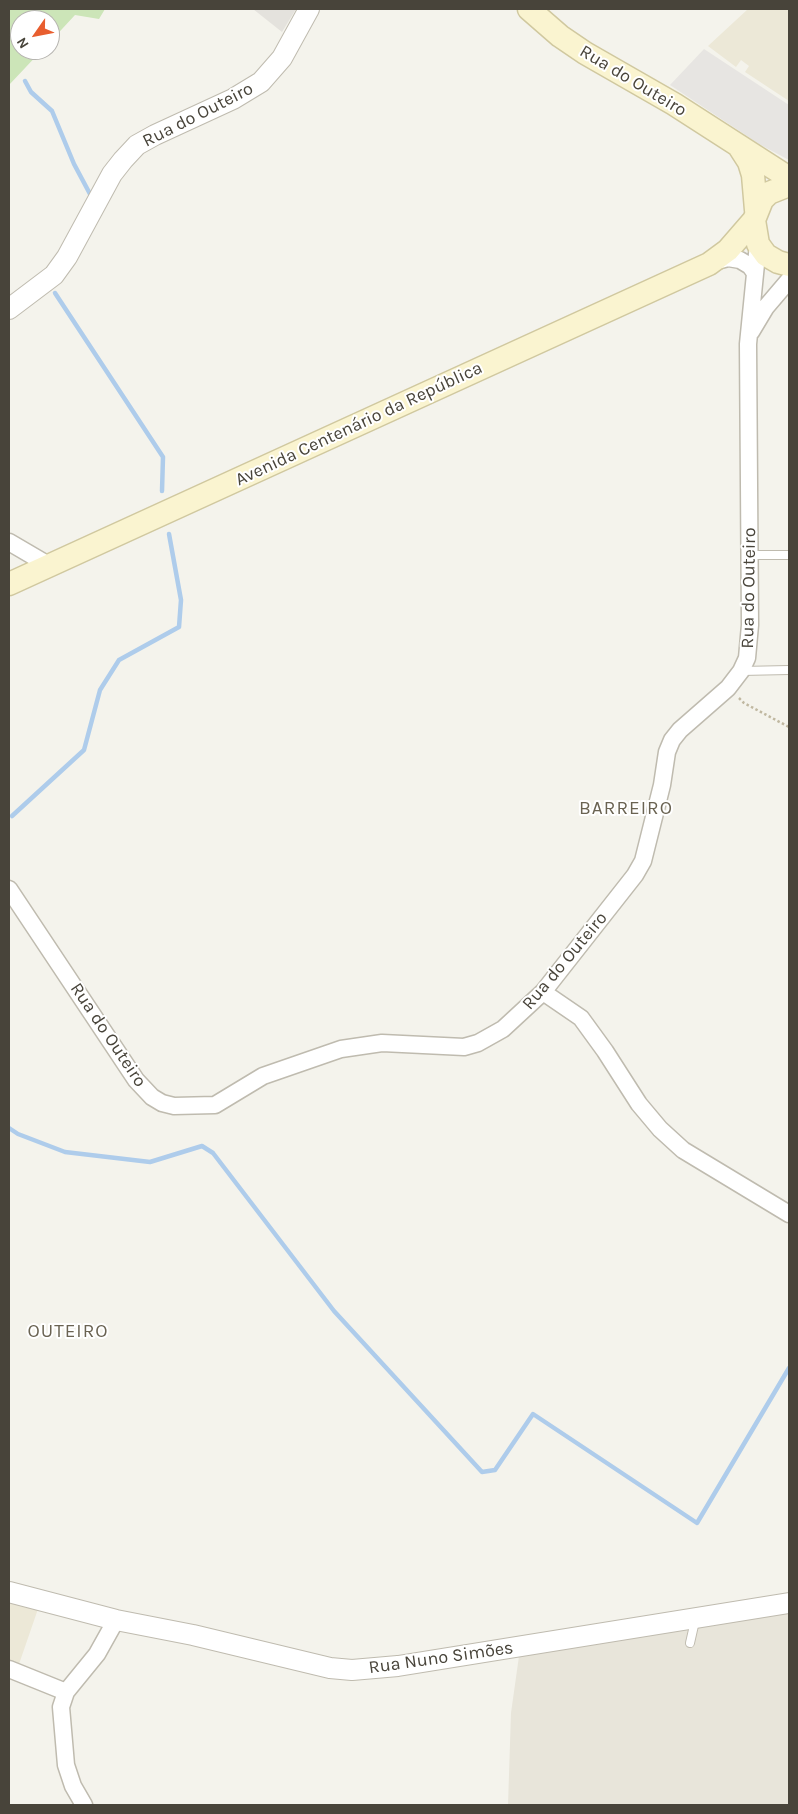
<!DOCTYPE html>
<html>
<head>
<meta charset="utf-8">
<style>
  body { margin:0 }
  #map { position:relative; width:798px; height:1814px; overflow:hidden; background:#f4f3ec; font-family:Karla,sans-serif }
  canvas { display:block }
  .frame { position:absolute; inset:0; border:10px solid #48443a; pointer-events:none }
  .north { position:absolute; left:10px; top:10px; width:50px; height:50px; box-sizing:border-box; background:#fff; border:1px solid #b6b4b0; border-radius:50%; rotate:237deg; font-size:14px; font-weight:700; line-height:20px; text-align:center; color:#48443a }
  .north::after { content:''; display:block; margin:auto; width:18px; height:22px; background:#e85e2f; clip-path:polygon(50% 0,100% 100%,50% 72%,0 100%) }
</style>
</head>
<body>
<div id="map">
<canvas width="798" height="1814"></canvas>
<div class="frame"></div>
<div class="north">N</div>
</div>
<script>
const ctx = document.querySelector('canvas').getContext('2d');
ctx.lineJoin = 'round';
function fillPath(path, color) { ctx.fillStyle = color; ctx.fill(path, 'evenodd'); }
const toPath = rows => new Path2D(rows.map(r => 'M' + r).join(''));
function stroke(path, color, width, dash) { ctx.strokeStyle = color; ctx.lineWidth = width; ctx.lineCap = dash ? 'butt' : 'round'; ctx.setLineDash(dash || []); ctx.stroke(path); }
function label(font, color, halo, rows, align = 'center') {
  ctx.font = font + ' Karla,sans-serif'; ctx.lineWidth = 4; ctx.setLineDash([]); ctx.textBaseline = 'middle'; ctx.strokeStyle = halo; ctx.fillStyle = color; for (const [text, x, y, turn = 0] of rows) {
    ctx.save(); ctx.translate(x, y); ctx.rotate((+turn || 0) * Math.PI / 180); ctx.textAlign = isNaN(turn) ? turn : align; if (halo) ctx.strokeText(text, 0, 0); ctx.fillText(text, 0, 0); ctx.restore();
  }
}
fillPath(toPath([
  [789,1612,789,1805,508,1805,511,1713,519,1656]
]), '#e8e5da');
fillPath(toPath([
  [253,9,296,9,282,32]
]), '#e4e2dd');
fillPath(toPath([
  [748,9,789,9,789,101,745,72,749,66,741,60,736,67,708,46],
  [9,1602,38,1609,18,1667,9,1663]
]), '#ece8d7');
fillPath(toPath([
  [10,9,105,9,99,19,75,15,50,42,50,20,20,20,20,50,42,50,9,85]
]), '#cce5b8');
fillPath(toPath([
  [704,49,789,105,789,160,759,144,670,85]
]), '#e7e5e2');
stroke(toPath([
  [25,81,31,92,52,111,74,164,90,194],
  [55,293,163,457,162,491],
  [12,816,84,750,100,690,119,660,179,627,181,600,169,534],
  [9,1128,18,1134,65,1152,150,1162,202,1146,213,1153,334,1311,482,1472,495,1470,533,1414,697,1523,789,1368]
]), '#aecceb', 4.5);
const service = toPath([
  [750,555,789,555],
  [741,671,789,670],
  [690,1643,695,1621]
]);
const minor = toPath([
  [713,262,728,258,740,260,750,266,755,273],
  [751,332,766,307,789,280],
  [9,542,50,566],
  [9,889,136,1080,152,1097,162,1103,174,1106,215,1105,263,1076,341,1049,382,1043,464,1047,478,1043,503,1029,543,992,635,875,643,861,662,785,667,752,672,740,680,730,728,688,741,671,747,658,750,625,748,344,758,244],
  [543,992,581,1018,605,1051,639,1104,660,1129,683,1150,789,1214],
  [9,1669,66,1692],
  [84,1805,73,1786,66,1765,61,1707,66,1692,97,1654,116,1620]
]);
const tertiary = toPath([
  [9,309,54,275,67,257,112,174,123,160,137,145,155,135,233,99,261,82,282,58,309,9],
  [9,1592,116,1620,193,1635,330,1668,352,1670,398,1666,789,1603]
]);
const secondary = toPath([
  [529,9,560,36,585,53,674,104,789,178],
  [740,148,749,162,753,175,756,210],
  [789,185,769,193,762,200,754,220,758,244,766,255,778,262,789,265],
  [9,584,709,264,728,250,754,220]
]);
stroke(service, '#bfbbaf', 10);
stroke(minor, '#bfbbaf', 19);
stroke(tertiary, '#bfbbaf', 22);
stroke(secondary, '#d0c89f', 25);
stroke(toPath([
  [739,698,744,703,789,727]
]), '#c0b8a1', 2.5, [2.5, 2.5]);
stroke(service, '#fff', 8);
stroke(minor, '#fff', 16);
stroke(tertiary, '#fff', 20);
stroke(secondary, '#faf4d0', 22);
label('18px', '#48443a', '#fff', [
  ["Rua do Outeiro",633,81,31],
  ["Rua do Outeiro",198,115,-27],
  ["Avenida Centenário da República",359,424,-25],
  ["Rua do Outeiro",749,588,-89],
  ["Rua do Outeiro",565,961,-50],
  ["Rua do Outeiro",108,1035,56],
  ["Rua Nuno Simões",441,1658,-8]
]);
ctx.letterSpacing = '1px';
label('19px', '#6a6352', '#fff', [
  ["BARREIRO",626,809],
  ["OUTEIRO",68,1332]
]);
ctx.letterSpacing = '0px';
</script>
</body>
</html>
